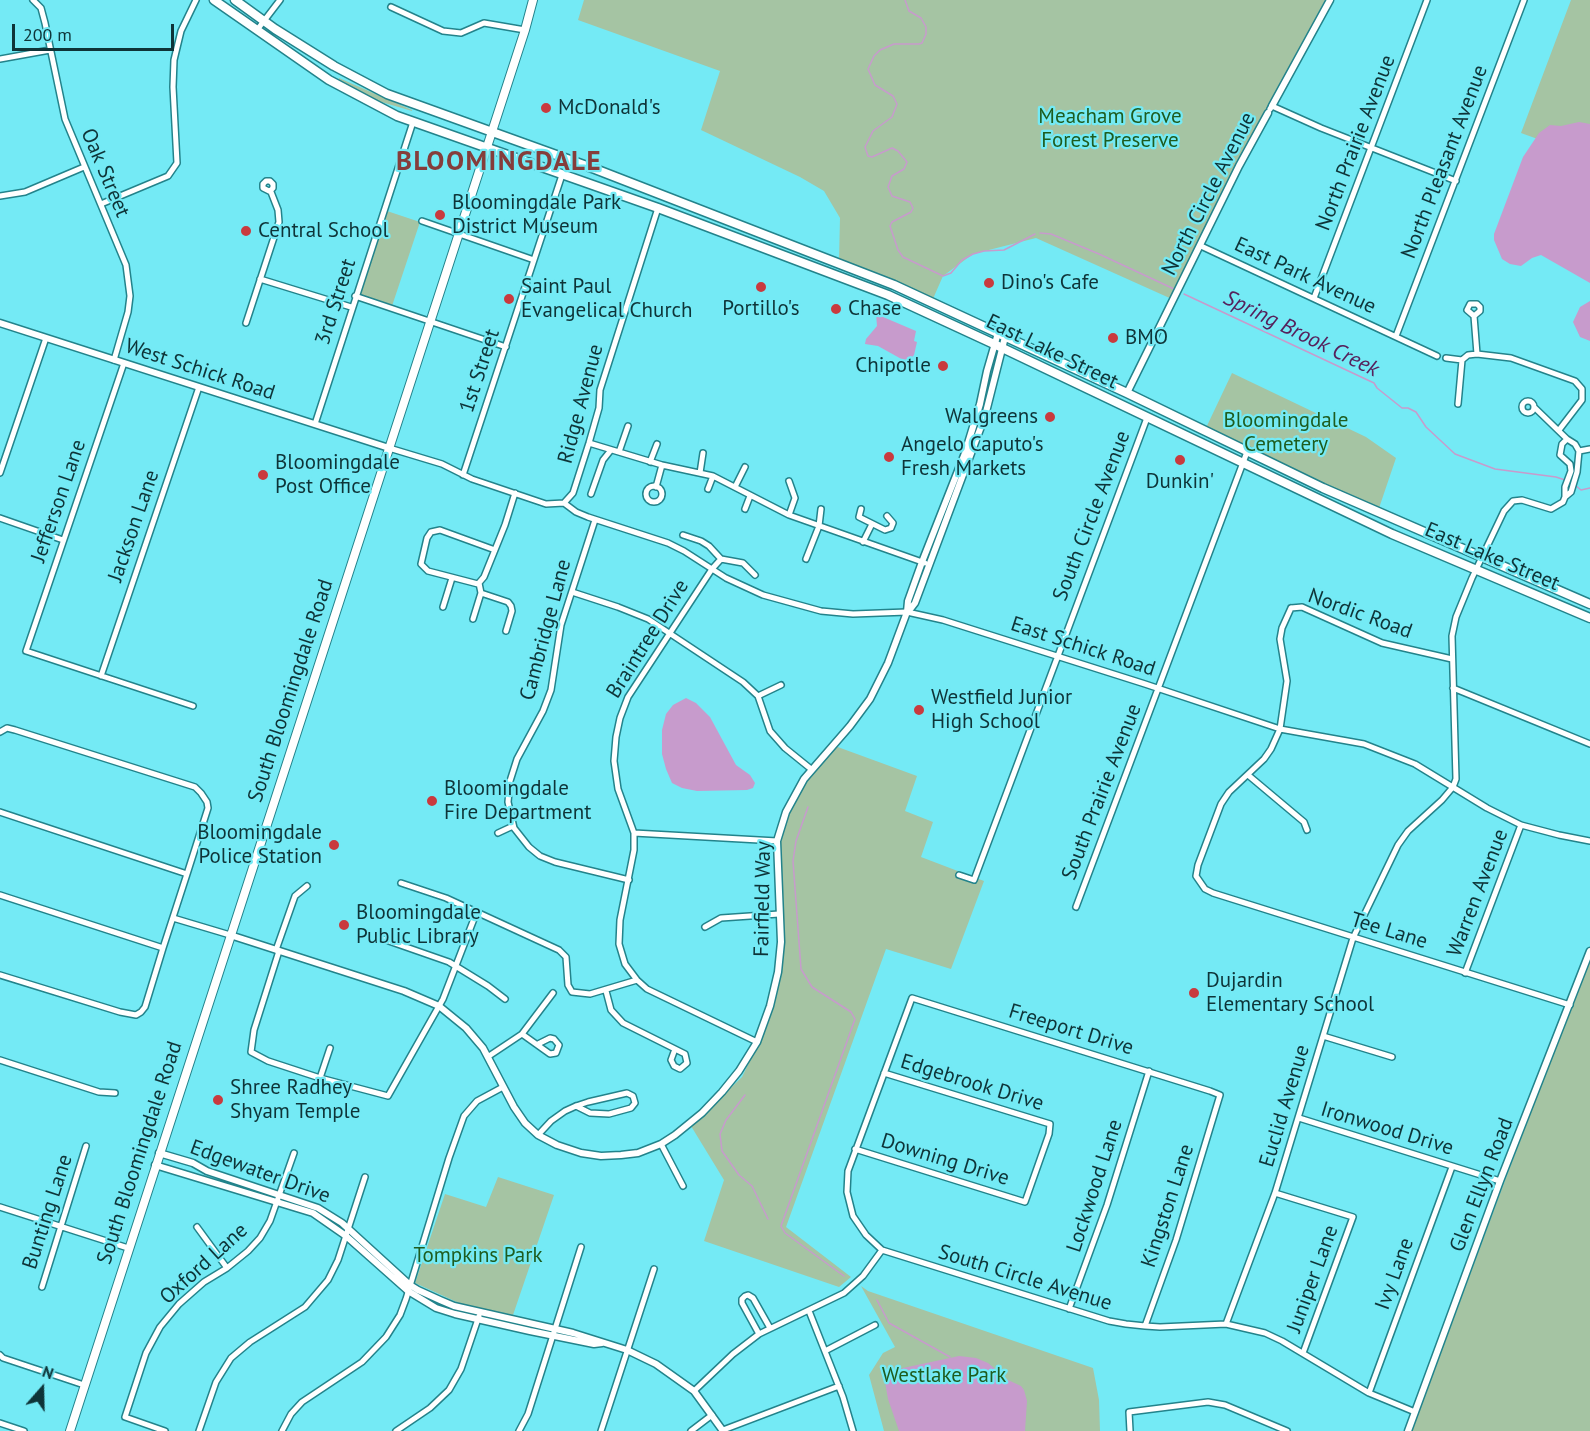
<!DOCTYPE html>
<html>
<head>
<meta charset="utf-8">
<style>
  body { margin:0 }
  #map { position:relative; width:1590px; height:1431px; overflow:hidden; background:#74eaf5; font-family:"PT Sans",sans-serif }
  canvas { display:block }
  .north { position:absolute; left:12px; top:1359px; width:60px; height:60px; -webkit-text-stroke:4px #74eaf5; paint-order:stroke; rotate:20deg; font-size:16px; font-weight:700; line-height:24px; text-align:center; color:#0e3438 }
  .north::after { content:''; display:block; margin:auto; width:21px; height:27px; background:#0e3438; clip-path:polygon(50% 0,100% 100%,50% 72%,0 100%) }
  .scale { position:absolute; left:12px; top:24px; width:162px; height:27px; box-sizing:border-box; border:3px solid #0e3438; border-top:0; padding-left:8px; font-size:18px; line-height:21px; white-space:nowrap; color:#0e3438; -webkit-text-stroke:4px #74eaf5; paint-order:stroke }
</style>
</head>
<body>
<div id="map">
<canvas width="1590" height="1431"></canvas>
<div class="north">N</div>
<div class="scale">200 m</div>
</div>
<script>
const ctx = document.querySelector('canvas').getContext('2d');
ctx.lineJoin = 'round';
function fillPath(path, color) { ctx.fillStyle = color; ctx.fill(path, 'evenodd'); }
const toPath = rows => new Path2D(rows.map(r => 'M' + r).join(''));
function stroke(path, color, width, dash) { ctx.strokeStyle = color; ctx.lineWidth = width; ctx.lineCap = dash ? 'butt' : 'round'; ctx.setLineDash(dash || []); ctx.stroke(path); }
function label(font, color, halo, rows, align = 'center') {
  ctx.font = font + ' "PT Sans",sans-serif'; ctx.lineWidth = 4.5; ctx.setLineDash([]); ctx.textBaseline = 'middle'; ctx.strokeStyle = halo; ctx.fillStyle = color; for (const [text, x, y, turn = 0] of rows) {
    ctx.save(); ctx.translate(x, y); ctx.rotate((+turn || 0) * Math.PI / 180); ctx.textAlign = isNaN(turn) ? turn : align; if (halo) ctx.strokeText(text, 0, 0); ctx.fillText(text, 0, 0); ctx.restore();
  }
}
fillPath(toPath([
  [584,0,1330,0,1239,166,1174,300,1036,238,973,254,943,276,932,301,839,260,840,218,824,191,800,177,701,130,720,71,578,20],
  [1571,0,1590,0,1590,158,1521,133],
  [339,78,412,110,412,111,378,101,338,80],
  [384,210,420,222,392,306,357,294],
  [1232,373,1366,437,1396,458,1378,511,1205,430],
  [835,746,917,776,905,811,933,822,921,857,984,881,951,969,886,949,786,1227,851,1277,839,1287,704,1241,724,1180,691,1126,742,1077,768,1023,780,976,780,841,791,804,800,788],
  [1590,958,1590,1431,1412,1431,1504,1183],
  [498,1177,554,1195,513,1315,461,1304,415,1283,445,1194,486,1207],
  [861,1286,868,1291,1093,1368,1099,1400,1100,1431,884,1431,869,1375,883,1353,895,1347]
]), '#a5c4a3');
fillPath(toPath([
  [1579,122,1590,124,1590,283,1541,255,1532,258,1521,266,1510,264,1502,259,1494,240,1494,234,1523,157,1539,133,1550,125,1561,126],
  [1590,301,1590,341,1580,337,1573,322,1580,307],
  [876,314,916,331,914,341,917,342,914,355,909,360,905,361,878,346,865,344,866,339,877,326],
  [686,698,696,703,710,717,736,765,750,775,755,783,753,788,747,790,697,791,682,788,672,783,666,769,662,754,662,730,666,714,673,705],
  [959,1356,976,1358,988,1363,1008,1380,1021,1386,1024,1390,1027,1401,1025,1431,899,1431,888,1399,885,1382,888,1376,903,1368]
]), '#c79bcc');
stroke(toPath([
  [905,0,909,11,921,18,926,27,926,34,922,43,919,44,894,44,880,50,874,56,868,69,875,85,893,96,897,104,892,117,873,131,865,147,868,156,872,157,892,148,898,151,907,162,904,169,892,176,888,187,892,196,910,202,913,208,911,212,892,222,890,226,898,250,903,257,943,276,951,273,962,260,973,254,984,251,1004,250,1035,234],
  [1040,233,1051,234,1099,254,1174,289],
  [1184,294,1374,383,1377,388,1402,408,1408,408,1416,412,1426,427,1455,454,1495,469,1556,477,1565,480],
  [1575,485,1581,490,1590,488],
  [808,807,796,841,793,861,801,969,812,987,851,1012,855,1019,781,1226,785,1233,844,1276],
  [745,1095,726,1120,720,1134,722,1151,739,1175,752,1186,768,1219],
  [877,1300,889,1323,950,1357]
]), '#c79bcc', 1.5);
const minor = toPath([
  [33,0,41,8,45,23,65,119,126,265,130,296,128,312,114,360],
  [391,7,443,31,461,33,484,23,525,30],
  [257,30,280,0],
  [0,59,50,50],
  [1270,109,1272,106,1321,128,1456,181],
  [0,196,25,192,84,167],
  [101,204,168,176,177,163,173,87,174,60,181,31,196,0],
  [422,221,534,260],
  [1201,246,1437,356],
  [260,279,351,307],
  [355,296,506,347],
  [1314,298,1427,0],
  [1474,316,1480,311,1480,307,1477,304,1470,304,1467,310,1474,316,1477,354,1511,358,1575,381,1582,389,1582,400,1559,430],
  [246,323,279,222,278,210,271,192,263,188,263,184,266,181,270,181,273,184,273,188,270,191],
  [1396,336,1524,0],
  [1446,358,1462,360],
  [124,363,26,651,193,706],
  '1522 407a6 6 0 1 1 12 0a6 6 0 1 1-12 0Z',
  [1458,404,1462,360,1468,355,1477,354],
  [315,424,413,122],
  [589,443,662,465,713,476,789,515,925,563],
  [389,448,442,464,472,479,546,504,564,503],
  [1579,451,1590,449],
  [619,452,628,426],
  [650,462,657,444],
  [0,473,46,338],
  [700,473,703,453],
  [463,475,562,175],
  [789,481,795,498,789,515],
  '646 494a8 8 0 1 1 16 0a8 8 0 1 1-16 0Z',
  [656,487,662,465],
  [735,487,745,467],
  [708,489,713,476],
  [591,494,603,460,611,450],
  [1565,497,1565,487,1571,471,1570,464,1560,455,1562,444,1567,439],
  [564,503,576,512,588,517,668,543,684,551,726,578,763,595,821,611,853,614,907,612,943,620,1145,684,1280,729,1364,744,1415,764,1487,808,1521,825,1559,835,1590,841],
  [564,503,573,493,589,443,599,408,600,390,658,208],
  [745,509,750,496],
  [861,509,859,517,885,530,891,528,893,523,887,516],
  [0,518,63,540],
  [595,520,561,625,551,690,543,711,517,759,510,781,508,802,514,828,529,847,540,856,555,862,629,880],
  [683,535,701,541,709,546,721,559,743,563,755,575],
  [863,542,872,524],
  [495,550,440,530,431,532,427,538,421,564,428,571,478,584,484,577,505,525,515,493],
  [721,559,712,569,628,697,620,718,616,737,614,761,618,789,634,833,634,850,620,920,619,944,625,964,637,980,647,989,757,1042],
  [806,559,819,526,821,509],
  [479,583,481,593,508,602,511,606,512,611,506,631],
  [572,592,618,607,648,619,743,682,758,696,770,731,785,748,811,769],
  [443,607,452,578],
  [1291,608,1282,628,1280,639,1287,681,1280,729,1271,749,1264,759,1229,792,1221,804,1198,865,1196,876,1205,889,1213,893,1570,1005],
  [1291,608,1302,607,1382,643,1452,659],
  [473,619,481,593],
  [101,676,199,387],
  [1453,688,1590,744],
  [758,696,781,685],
  [0,732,7,728,15,730,195,787,201,793,207,802,208,808,187,874,0,812],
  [1248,775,1304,822,1307,830],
  [498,833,513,826],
  [634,833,777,841],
  [959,875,974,880,1147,418],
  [401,883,446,898,559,950,566,957,568,985,572,992,590,994,637,980],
  [0,895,163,948,145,1007,141,1012,136,1015,120,1012,0,975],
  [1076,907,1247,452],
  [173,918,230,935],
  [705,927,721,918,779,914],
  [383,939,449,962,488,986,505,999],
  [163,948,187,874],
  [276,950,295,896,307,886],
  [279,951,254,1030,251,1052,268,1061,320,1078,388,1096,443,999,477,911],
  [1465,973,1521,825],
  [606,991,611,1010,623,1023,685,1054,687,1063,680,1069,674,1066,671,1060,675,1049],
  [522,1034,550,1054,556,1053,559,1045,554,1039,550,1038,538,1044],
  [1323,1036,1392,1057],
  [489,1056,522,1034,553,993],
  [0,1060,99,1092,115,1093],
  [320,1078,330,1048],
  [1299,1118,1500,1181],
  [538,1135,551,1121,565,1111,576,1106,588,1102,627,1093,633,1096,635,1103,631,1108,609,1114,590,1113,576,1106],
  [661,1144,683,1186],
  [855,1149,1025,1202,1049,1134,1050,1124,884,1073],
  [1275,1193,1353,1217,1303,1353],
  [0,1207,128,1248],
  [197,1227,227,1268],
  [42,1287,86,1146],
  [1069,1309,1107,1205,1149,1071],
  [809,1311,843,1397,853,1431],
  [1226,1324,1275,1193,1353,938,1398,845,1408,831,1442,800,1453,787,1456,779,1452,636,1456,617,1472,578,1504,511,1513,501,1522,500,1551,509,1563,502,1565,497,1571,492,1577,472,1579,451,1575,444,1567,439,1534,407],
  [1145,1326,1176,1240,1220,1095,1210,1091,912,998,848,1171,847,1192,853,1216,866,1235,882,1250,1109,1321,1126,1324,1145,1326,1160,1327,1226,1324,1265,1333,1282,1341,1369,1393,1415,1412],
  [759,1334,742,1303,742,1299,745,1296,748,1295,753,1298,770,1328],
  [825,1351,875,1325],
  [0,1355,3,1358,84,1385],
  [694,1391,733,1354,759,1334,844,1293,863,1276,882,1250],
  [1369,1393,1452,1167],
  [0,1423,24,1431],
  [723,1430,839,1386],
  [165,1431,125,1417,146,1353,160,1327,179,1304,204,1282,227,1268,248,1251,260,1238,270,1221,294,1153],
  [199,1431,216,1382,231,1358,250,1342,305,1307,328,1280,338,1260,365,1177],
  [282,1431,291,1414,302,1402,362,1362,386,1337,400,1315,406,1299,449,1158,464,1116,477,1101,503,1087],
  [396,1431,430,1408,449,1390,461,1369,479,1316],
  [519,1431,528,1414,581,1247],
  [601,1431,654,1269],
  [691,1431,712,1415],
  [1130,1431,1129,1412,1208,1402,1225,1405,1287,1431]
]);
const tertiary = toPath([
  [1272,106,1330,0],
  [0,323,389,448],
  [1127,393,1239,166,1268,113],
  [908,612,915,603,985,416,1005,337],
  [230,935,404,991,439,1006,466,1028,483,1048,514,1107,525,1123,538,1135,557,1145,581,1153,601,1156,621,1155,638,1153,661,1144,675,1135,702,1113,722,1092,739,1071,757,1042,770,1006,778,972,781,942,777,841,786,812,804,779,850,726,870,699,888,663,907,612,908,601,922,562,965,453,980,404,987,371,998,333],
  [159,1153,193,1163,207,1171,318,1208,342,1223,410,1285,418,1290,440,1300,454,1306,573,1333,627,1350,656,1364,694,1391,723,1431],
  [155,1165,313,1213,346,1236,408,1291,436,1308,455,1314,530,1331,594,1344,602,1343],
  [1408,1431,1500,1181,1590,951]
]);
const secondary = toPath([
  [70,1431,525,30,533,0]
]);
const primary = toPath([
  [214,0,329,80,397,116,658,208,888,295,994,344,1392,534,1590,618],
  [235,0,275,29,334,66,387,94,595,169,894,285,1127,393,1323,488,1590,604]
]);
stroke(minor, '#23838b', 8);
stroke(tertiary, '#23838b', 9);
stroke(secondary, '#23838b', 10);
stroke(primary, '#23838b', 11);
stroke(minor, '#fff', 5);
stroke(tertiary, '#fff', 6);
stroke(secondary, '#fff', 8);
stroke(primary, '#fff', 8);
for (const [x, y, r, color] of [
  [546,108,6,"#c93a3e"],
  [440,215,6,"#c93a3e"],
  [246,231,6,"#c93a3e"],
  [989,283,6,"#c93a3e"],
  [761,287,6,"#c93a3e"],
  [509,299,6,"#c93a3e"],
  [836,309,6,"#c93a3e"],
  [1113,338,6,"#c93a3e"],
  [943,366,6,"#c93a3e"],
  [1050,417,6,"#c93a3e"],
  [889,457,6,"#c93a3e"],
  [1180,460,6,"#c93a3e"],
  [263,475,6,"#c93a3e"],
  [919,710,6,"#c93a3e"],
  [432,801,6,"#c93a3e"],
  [334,845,6,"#c93a3e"],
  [344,925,6,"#c93a3e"],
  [1194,993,6,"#c93a3e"],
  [218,1100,6,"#c93a3e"]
]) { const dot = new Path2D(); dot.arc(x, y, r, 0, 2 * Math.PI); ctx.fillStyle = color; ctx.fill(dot); stroke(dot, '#74eaf5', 2); }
label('21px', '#0e3438', '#74eaf5', [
  ["McDonald's",558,108],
  ["Bloomingdale Park",452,203],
  ["District Museum",452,227],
  ["Central School",258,231],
  ["Dino's Cafe",1001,283],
  ["Saint Paul",521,287],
  ["Evangelical Church",521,311],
  ["Portillo's",761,309,"center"],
  ["Chase",848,309],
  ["BMO",1125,338],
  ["Chipotle",931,366,"right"],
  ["Walgreens",1038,417,"right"],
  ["Angelo Caputo's",901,445],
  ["Fresh Markets",901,469],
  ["Bloomingdale",275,463],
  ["Post Office",275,487],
  ["Dunkin'",1180,482,"center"],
  ["Westfield Junior",931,698],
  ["High School",931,722],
  ["Bloomingdale",444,789],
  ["Fire Department",444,813],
  ["Bloomingdale",322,833,"right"],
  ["Police Station",322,857,"right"],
  ["Bloomingdale",356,913],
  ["Public Library",356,937],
  ["Dujardin",1206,981],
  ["Elementary School",1206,1005],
  ["Shree Radhey",230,1088],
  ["Shyam Temple",230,1112]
], 'left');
label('21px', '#1e5c1f', '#74eaf5', [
  ["Meacham Grove",1110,117],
  ["Forest Preserve",1110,141],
  ["Bloomingdale",1286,421],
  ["Cemetery",1286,445],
  ["Tompkins Park",478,1256],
  ["Westlake Park",944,1376]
]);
label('21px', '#0e3438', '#74eaf5', [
  ["North Prairie Avenue",1356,143,-69],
  ["North Pleasant Avenue",1445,162,-69],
  ["Oak Street",105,173,67],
  ["North Circle Avenue",1209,194,-63],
  ["East Park Avenue",1305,276,25],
  ["3rd Street",336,302,-72],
  ["East Lake Street",1052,352,26],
  ["West Schick Road",200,370,18],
  ["1st Street",480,371,-72],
  ["Ridge Avenue",581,404,-75],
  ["Jefferson Lane",59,501,-71],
  ["South Circle Avenue",1092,516,-69],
  ["Jackson Lane",134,526,-71],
  ["East Lake Street",1492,557,23],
  ["Nordic Road",1360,614,20],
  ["Cambridge Lane",546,630,-75],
  ["Braintree Drive",648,639,-58],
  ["East Schick Road",1083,647,18],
  ["South Bloomingdale Road",291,691,-72],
  ["South Prairie Avenue",1102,792,-69],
  ["Warren Avenue",1478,893,-69],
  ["Fairfield Way",763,899,-89],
  ["Tee Lane",1389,931,17],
  ["Freeport Drive",1071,1030,17],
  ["Edgebrook Drive",972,1083,17],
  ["Euclid Avenue",1285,1106,-73],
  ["Ironwood Drive",1387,1129,17],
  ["South Bloomingdale Road",140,1153,-72],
  ["Downing Drive",945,1160,17],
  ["Edgewater Drive",260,1172,20],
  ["Glen Ellyn Road",1482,1185,-69],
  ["Lockwood Lane",1095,1186,-72],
  ["Kingston Lane",1168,1206,-72],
  ["Bunting Lane",48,1212,-72],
  ["Oxford Lane",204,1264,-42],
  ["Ivy Lane",1395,1274,-70],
  ["South Circle Avenue",1025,1278,17],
  ["Juniper Lane",1313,1279,-70]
]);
label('italic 22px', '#56215c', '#74eaf5', [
  ["Spring Brook Creek",1301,334,26]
]);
ctx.letterSpacing = '1.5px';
label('bold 27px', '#853d3b', '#74eaf5', [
  ["BLOOMINGDALE",499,162]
]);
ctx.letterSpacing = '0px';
</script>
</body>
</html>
